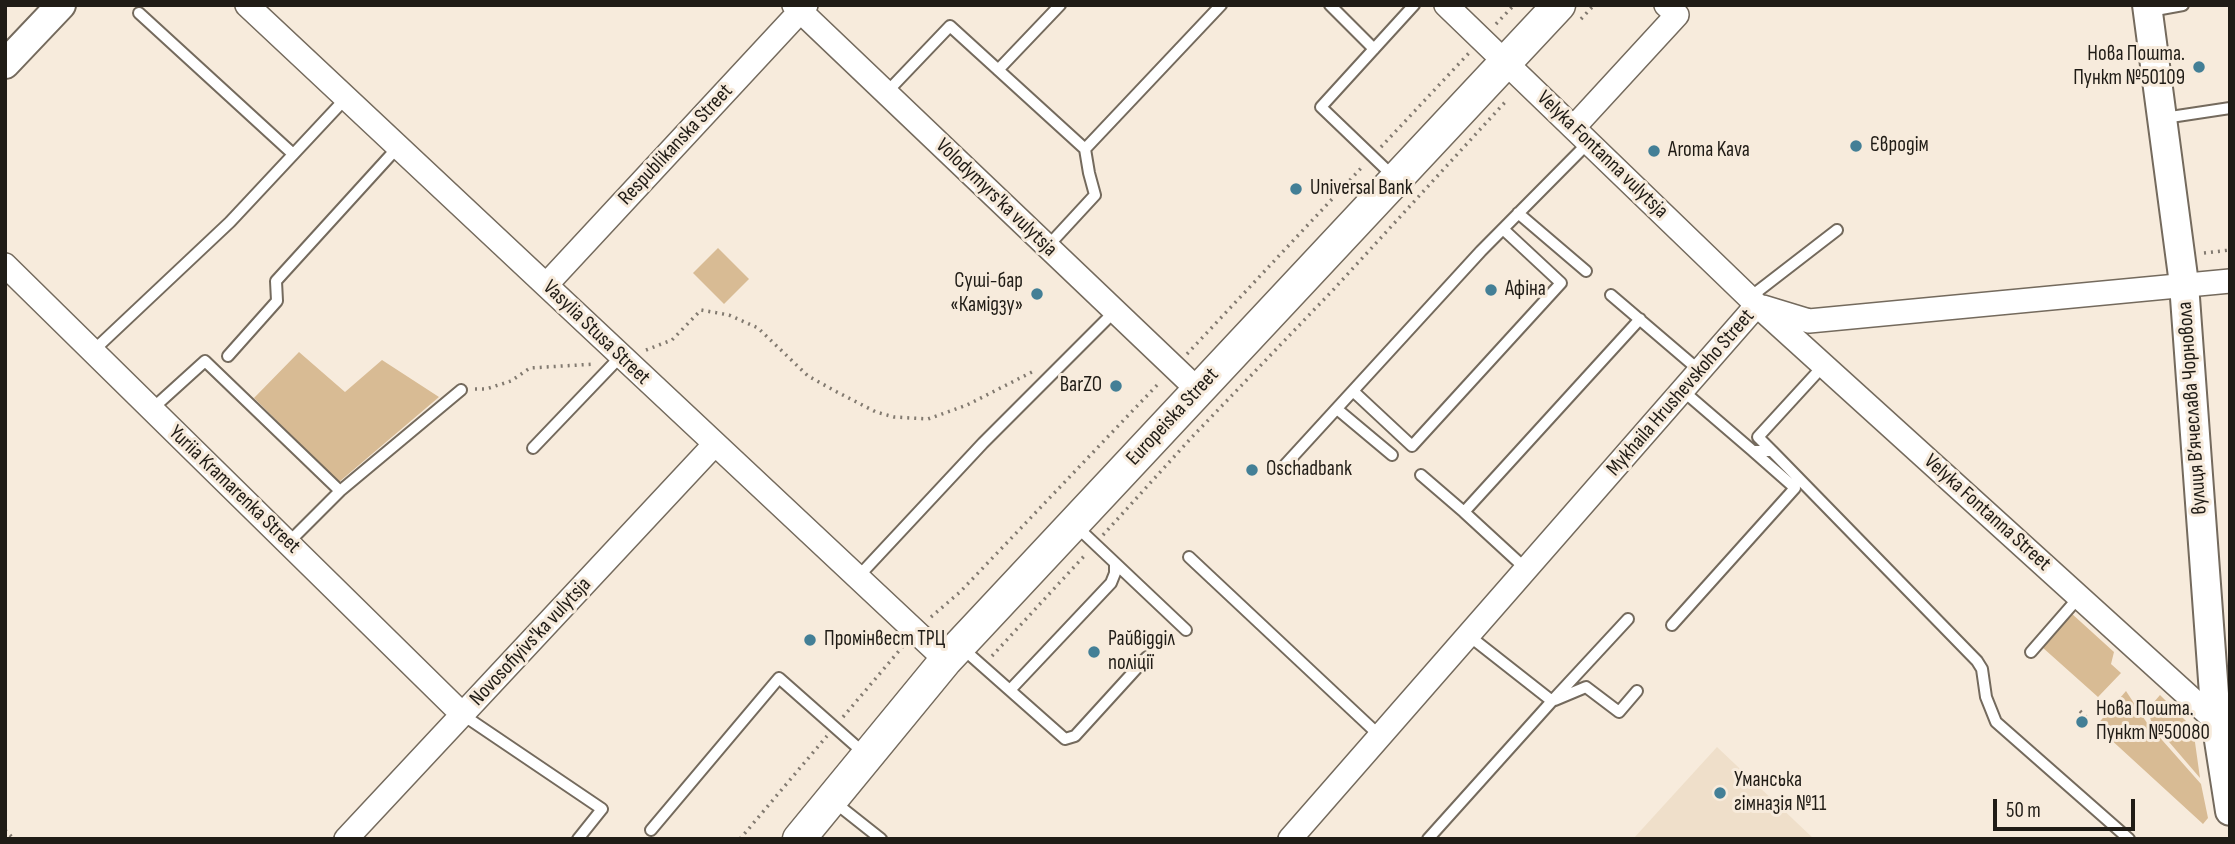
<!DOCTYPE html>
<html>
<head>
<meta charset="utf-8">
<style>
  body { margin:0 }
  #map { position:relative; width:2235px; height:844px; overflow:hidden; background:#f7ebdc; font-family:"Sofia Sans Condensed",sans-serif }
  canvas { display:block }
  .frame { position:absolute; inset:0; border:7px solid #201c16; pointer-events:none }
  .scale { position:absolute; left:1993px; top:799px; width:142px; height:32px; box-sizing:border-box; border:4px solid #201c16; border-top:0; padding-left:9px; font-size:21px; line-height:24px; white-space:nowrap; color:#201c16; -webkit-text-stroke:5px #f7ebdc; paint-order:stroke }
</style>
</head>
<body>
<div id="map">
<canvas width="2235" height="844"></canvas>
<div class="frame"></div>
<div class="scale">50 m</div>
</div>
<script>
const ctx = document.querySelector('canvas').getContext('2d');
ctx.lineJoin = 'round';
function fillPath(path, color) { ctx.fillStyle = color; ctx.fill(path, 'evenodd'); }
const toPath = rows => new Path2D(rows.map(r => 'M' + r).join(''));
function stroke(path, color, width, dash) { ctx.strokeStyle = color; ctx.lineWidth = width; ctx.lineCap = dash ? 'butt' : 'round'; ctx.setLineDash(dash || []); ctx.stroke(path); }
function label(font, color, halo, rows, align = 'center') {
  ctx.font = font + ' "Sofia Sans Condensed",sans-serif'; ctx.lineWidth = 6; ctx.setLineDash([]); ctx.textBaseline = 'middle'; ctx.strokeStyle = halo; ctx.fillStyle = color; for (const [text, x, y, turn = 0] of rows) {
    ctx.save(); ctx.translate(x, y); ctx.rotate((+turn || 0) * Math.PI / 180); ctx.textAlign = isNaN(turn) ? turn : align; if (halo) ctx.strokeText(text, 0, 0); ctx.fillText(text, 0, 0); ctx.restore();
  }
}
fillPath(toPath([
  [1717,747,1814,839,1633,839]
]), '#efdfca');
fillPath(toPath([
  [718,248,749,279,724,304,693,273],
  [299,352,345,392,382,360,439,397,339,482,254,398],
  [2071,613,2114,652,2111,664,2121,673,2098,697,2042,647],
  [2126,691,2147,723,2201,784,2208,818,2203,824,2096,726],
  [2160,695,2193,728,2200,778,2151,721,2148,709]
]), '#d8bb94');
const service = toPath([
  [1330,5,1374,49],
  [2150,11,2183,5],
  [139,13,293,154],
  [998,70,1060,5],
  [886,93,950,26,1085,149,1089,173,1095,195,1047,247],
  [2164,118,2230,108],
  [1085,149,1221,5],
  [1394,177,1321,107,1414,5],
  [1518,213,1586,271],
  [1611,295,1700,371],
  [1749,298,1837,230],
  [93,351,230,222,346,98],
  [228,356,277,301,276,281,398,147],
  [1682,390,1753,451,1772,451,1977,661,1982,669,1986,697,1996,722,2129,839],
  [1353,391,1412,446,1561,283,1503,229],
  [152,409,205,361,340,491],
  [1337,409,1392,455],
  [533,448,621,356],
  [1772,451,1758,437,1824,365],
  [1285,465,1481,251,1589,142],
  [1421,475,1464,512],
  [1076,526,1186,630],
  [288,543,340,491,461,390],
  [1189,557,1380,736],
  [1526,569,1464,512,1640,319],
  [857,578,983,443,1115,311],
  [1672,625,1795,488,1753,451],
  [961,647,1065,739,1075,736,1147,657],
  [2031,652,2079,597],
  [1010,690,1111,583,1115,573,1115,563],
  [1555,700,1586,687,1619,712,1637,691],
  [1552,701,1628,619],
  [463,715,602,809,578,839],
  [833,801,881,839],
  [651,830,779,678,865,754],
  [1428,839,1552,701,1468,635]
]);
const minor = toPath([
  [247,5,946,660],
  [794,5,1198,390],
  [1446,5,1757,305,2216,721],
  [1574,127,1677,15,1666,5],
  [5,265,463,715],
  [546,285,806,5],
  [1763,307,1809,321,2230,281],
  [346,839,714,445],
  [1290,839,1757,305]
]);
const tertiary = toPath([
  [2147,5,2184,284,2216,721,2230,811],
  [5,64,61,5]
]);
const secondary = toPath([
  [799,839,946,660,1559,5]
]);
stroke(service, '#746a5d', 14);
stroke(minor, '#746a5d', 26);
stroke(tertiary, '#746a5d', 32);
stroke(secondary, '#746a5d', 35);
stroke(toPath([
  [1581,19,1594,5],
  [1496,24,1514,5],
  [1381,147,1469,53],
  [2204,253,2230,250],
  [646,350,672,340,701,310,729,315,758,328,808,376,837,392,876,412,894,417,928,419,967,405,1032,372],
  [1187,354,1364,165],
  [475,389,486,389,511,381,530,368,595,364],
  [1103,535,1192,437,1334,289,1507,100],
  [931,617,960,592,1160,382],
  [992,656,1086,554],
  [2080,711,2086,717],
  [843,717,904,645],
  [5,830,14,839],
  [740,839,827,736]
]), '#827a70', 3.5, [2, 5]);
stroke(service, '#fff', 10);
stroke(minor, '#fff', 23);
stroke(tertiary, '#fff', 28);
stroke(secondary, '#fff', 32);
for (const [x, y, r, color] of [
  [2199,67,7,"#437f96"],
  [1856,146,7,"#437f96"],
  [1654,151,7,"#437f96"],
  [1296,189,7,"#437f96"],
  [1491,290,7,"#437f96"],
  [1037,294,7,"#437f96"],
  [1116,386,7,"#437f96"],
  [1252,470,7,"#437f96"],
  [810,640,7,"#437f96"],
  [1094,652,7,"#437f96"],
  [2082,722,7,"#437f96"],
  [1720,793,7,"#437f96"]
]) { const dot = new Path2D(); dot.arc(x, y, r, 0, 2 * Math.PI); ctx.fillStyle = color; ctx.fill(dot); stroke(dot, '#f7ebdc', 2.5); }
label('21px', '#201c16', '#f7ebdc', [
  ["Нова Пошта.",2185,55,"right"],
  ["Пункт №50109",2185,79,"right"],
  ["Євродім",1870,146],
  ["Aroma Kava",1668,151],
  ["Universal Bank",1310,189],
  ["Суші-бар",1023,282,"right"],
  ["«Камідзу»",1023,306,"right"],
  ["Афіна",1505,290],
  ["BarZO",1102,386,"right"],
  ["Oschadbank",1266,470],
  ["Промінвест ТРЦ",824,640],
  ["Райвідділ",1108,640],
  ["поліції",1108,664],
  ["Нова Пошта.",2096,710],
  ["Пункт №50080",2096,734],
  ["Уманська",1734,781],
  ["гімназія №11",1734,805]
], 'left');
label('21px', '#201c16', '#f7ebdc', [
  ["Respublikanska Street",676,145,-47],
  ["Velyka Fontanna vulytsja",1602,155,44],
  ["Volodymyrs'ka vulytsja",996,198,44],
  ["Vasylia Stusa Street",596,333,44],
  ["Mykhaila Hrushevskoho Street",1681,393,-49],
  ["вулиця В’ячеслава Чорновола",2193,408,-94],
  ["Europeiska Street",1173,417,-47],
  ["Yuriia Kramarenka Street",234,490,44],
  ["Velyka Fontanna Street",1987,513,42],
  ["Novosofiyivs'ka vulytsja",531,642,-47]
]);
</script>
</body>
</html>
